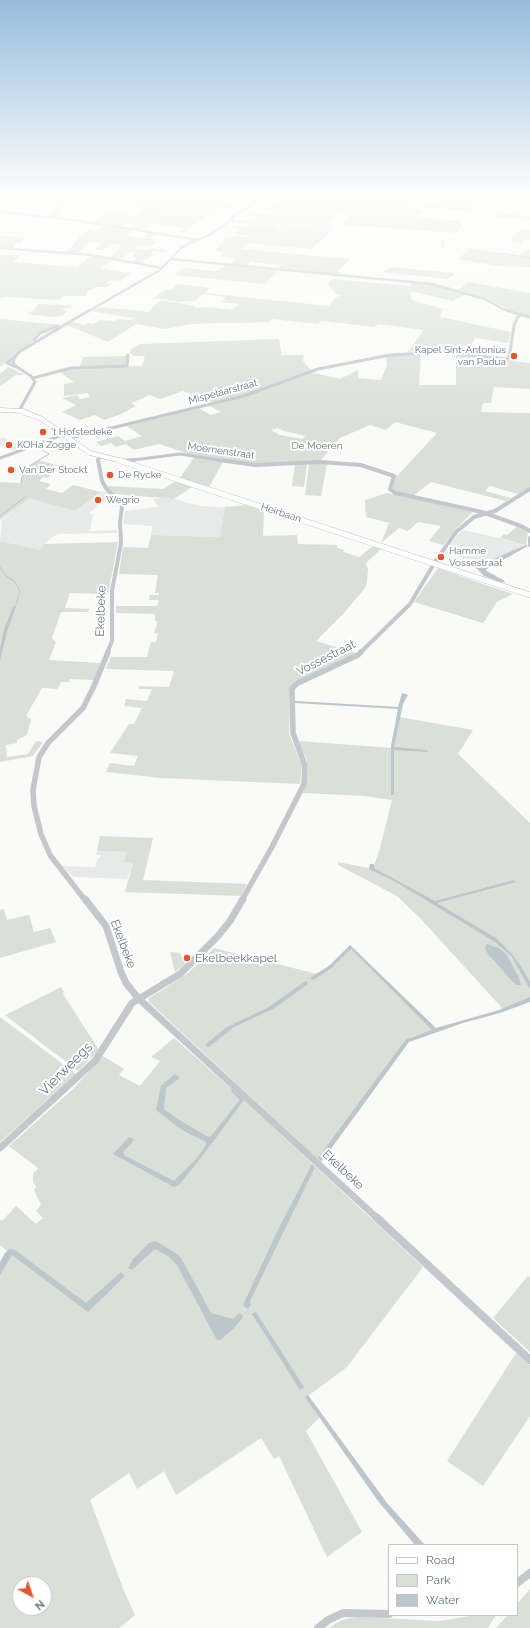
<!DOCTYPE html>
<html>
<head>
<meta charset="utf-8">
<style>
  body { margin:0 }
  #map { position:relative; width:530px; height:1628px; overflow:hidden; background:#fafaf8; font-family:Raleway,sans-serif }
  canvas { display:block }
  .legend { position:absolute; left:388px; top:1544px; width:130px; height:72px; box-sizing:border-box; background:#fff; border:1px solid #c1c8cd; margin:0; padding:5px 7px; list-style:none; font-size:12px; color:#657683 }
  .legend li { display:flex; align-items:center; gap:8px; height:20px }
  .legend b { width:20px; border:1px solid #c1c8cd }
  .north { position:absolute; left:12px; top:1576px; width:40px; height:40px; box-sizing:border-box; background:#fff; border:1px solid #c1c8cd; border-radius:50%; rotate:140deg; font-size:11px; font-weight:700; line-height:16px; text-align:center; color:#657683 }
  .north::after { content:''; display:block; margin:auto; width:14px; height:18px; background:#e4572e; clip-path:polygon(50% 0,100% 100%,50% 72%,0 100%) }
</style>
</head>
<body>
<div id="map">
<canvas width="530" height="1628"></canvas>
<ul class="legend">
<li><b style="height:5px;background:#fff"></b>Road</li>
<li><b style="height:11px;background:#dadfd7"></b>Park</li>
<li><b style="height:11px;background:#bbc7cb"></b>Water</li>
</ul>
<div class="north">N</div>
</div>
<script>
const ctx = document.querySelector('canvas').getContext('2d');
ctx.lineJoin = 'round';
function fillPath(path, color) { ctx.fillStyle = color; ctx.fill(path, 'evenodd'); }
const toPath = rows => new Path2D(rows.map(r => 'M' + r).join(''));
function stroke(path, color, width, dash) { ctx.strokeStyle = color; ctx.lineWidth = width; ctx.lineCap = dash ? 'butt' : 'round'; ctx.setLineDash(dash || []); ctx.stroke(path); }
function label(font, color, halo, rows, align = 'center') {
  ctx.font = font + ' Raleway,sans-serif'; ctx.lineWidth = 4; ctx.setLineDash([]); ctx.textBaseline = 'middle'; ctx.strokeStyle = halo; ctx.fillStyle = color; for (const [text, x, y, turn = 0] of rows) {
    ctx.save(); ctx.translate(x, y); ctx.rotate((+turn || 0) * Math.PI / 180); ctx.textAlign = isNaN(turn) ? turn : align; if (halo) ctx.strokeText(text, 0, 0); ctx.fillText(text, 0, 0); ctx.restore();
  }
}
fillPath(toPath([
  [235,219,280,222,282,221,335,225,328,233,284,232,277,231,275,230,278,228,266,225,230,222],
  [3,437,23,447,12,451,0,445,0,439],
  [106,491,113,498,101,503,89,513,94,515,92,518,90,531,117,530,117,533,58,534,47,541,40,550,0,541,2,520,30,497,75,511,101,492],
  [162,498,174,499,200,506,225,507,220,537,151,535,152,526,123,524,125,511,158,507,153,499],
  [463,530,486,535,526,545,477,566,467,563,470,560,468,559,445,553,457,535],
  [97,851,127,852,133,863,127,879,73,877,62,866,95,867,98,858,100,858,101,855,96,855]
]), '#e8e9e9');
fillPath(toPath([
  [56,195,78,195,58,218,48,217,60,205,42,203],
  [131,195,197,195,199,196,198,197,201,197,200,199,236,202,235,204,239,204,232,208,216,210,214,211,219,212,212,216,203,215,202,216,208,217,194,222,198,223,187,229,192,230,184,232,178,232,183,229,182,228,152,223,140,230,131,229,136,224,128,223,121,227,92,223,105,212,136,216,147,209,118,204],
  [291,195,311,195,310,197,314,198,318,195,378,195,377,197,410,200,415,195,478,196,477,200,472,203,472,207,473,211,438,208,443,201,420,199,409,208,426,210,420,217,462,221,458,233,340,225,350,214,348,213,339,213,329,224,258,221,259,219,244,217,256,218,258,216,246,215,249,213,271,215,274,211,264,209,265,207,251,206,273,207,280,202,279,201,282,196,288,197],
  [496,213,530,216,530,220,495,217],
  [251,224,278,227,275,230,278,231,284,232,287,229,328,233,312,249,248,243,241,249,350,259,336,274,278,268,281,265,251,262,247,265,231,264,237,258,220,257,225,252,214,251,225,241,221,240,228,236,251,237,252,236,234,234,240,229,233,228,235,226,246,227],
  [103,226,134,231,127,235,134,237,141,238,149,233,157,234,150,238,154,239,152,241,156,242,151,246,138,245,134,248,148,250,152,248,167,250,163,252,153,251,151,253,154,254,141,264,133,262,137,258,132,257,135,253,132,251,119,260,110,258,122,245,111,244,104,250,95,250,102,243,90,242,77,254,66,253,79,238,77,238,88,230,96,231],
  [520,229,530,230,530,240,525,239,520,244,510,242],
  [0,236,24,237,22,243,16,243,13,248,0,247],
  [470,249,519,256,527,250,530,250,530,267,498,266,458,259],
  [0,255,21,255,13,262,77,267,91,256,113,260,100,268,131,273,120,281,111,280,106,282,106,284,111,284,107,287,96,287,85,293,87,294,86,296,63,296,59,300,7,297,0,298],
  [226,265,279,269,265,284,174,275,179,271,195,272,180,270,186,268,217,271],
  [391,267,455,273,448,279,382,272],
  [332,279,410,286,413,282,433,284,467,294,453,301,410,291,412,300,443,309,440,317,511,332,508,343,475,338,471,346,463,345,459,353,435,351,408,352,424,330,378,324,374,327,321,321,318,324,272,319,270,322,191,324,165,329,136,324,108,342,67,325,73,322,84,325,88,323,93,324,101,320,115,321,118,319,130,320,134,318,91,311,100,307,148,312,161,300,195,306,194,308,206,307,232,310,239,304,221,302,226,297,203,294,195,301,179,302,153,298,166,290,172,290,171,290,178,284,210,288,204,293,329,306,335,298,341,295,336,294,329,285,329,282],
  [469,282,530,293,530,316,508,309,486,298,459,290],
  [38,304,61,305,73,306,70,308,60,309,68,311,62,316,51,317,27,314,35,309],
  [0,319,62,325,40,332,36,335,31,343,0,367],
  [279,339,282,355,304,355,303,361,311,370,245,395,216,403,183,391,160,399,150,395,131,403,136,406,121,414,104,420,95,415,80,420,62,412,76,405,62,398,77,395,80,399,90,397,88,393,64,396,64,384,74,382,58,371,69,368,142,366,145,356,133,356,130,352,131,349,141,344],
  [421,353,419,385,456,385,456,354,473,356,474,365,497,366,496,360,510,358,512,361,530,363,530,389,494,387,491,403,483,403,481,412,530,413,530,487,518,494,490,486,485,491,511,498,506,501,431,482,413,496,392,490,396,475,398,475,437,433,395,422,386,430,370,425,340,438,320,461,247,464,189,454,159,444,134,450,126,444,116,447,111,443,101,446,96,442,118,436,125,441,142,436,127,426,189,410,198,408,211,415,221,412,210,406,252,394,310,372,340,379,358,370,358,378,381,380,387,365,386,356],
  [277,428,284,431,306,436,302,439,280,435,271,430],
  [127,356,126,365,80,367,83,357],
  [8,367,25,375,16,375,0,386,0,374],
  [195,456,223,462,209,487,180,478],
  [39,460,76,471,70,475,56,471,47,478,43,477,39,481,51,484,46,489,62,493,73,485,101,492,75,511,30,498,0,520,0,482,21,483,23,470],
  [295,464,307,464,304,487,292,486],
  [309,464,327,464,321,496,305,495],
  [176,481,192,487,174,499,115,494,107,486,163,489],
  [387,493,473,512,454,531,443,545,429,541,441,526,418,522,408,531,399,528,381,543,389,523,366,517,365,500],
  [248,505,264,511,263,536,297,535,298,544,337,545,337,548,345,550,343,552,359,557,373,546,381,549,366,563,368,569,367,582,365,588,344,613,316,641,356,653,350,657,290,688,289,734,302,766,300,784,161,778,106,772,110,763,134,766,138,756,110,753,129,724,134,724,142,708,124,706,126,699,147,701,152,689,138,689,139,686,169,687,174,671,106,669,111,657,147,657,151,642,156,642,158,634,154,633,158,621,155,621,155,614,116,613,116,606,157,606,159,600,149,600,150,595,159,595,159,593,155,593,158,575,119,574,123,547,148,548,151,535,220,537,225,507],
  [518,526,528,531,526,545,500,538,504,534,507,535],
  [0,541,40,550,44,544,118,542,108,594,70,593,65,608,89,609,88,612,61,612,52,638,56,642,49,660,101,663,94,680,70,679,69,682,61,682,57,689,42,688,26,716,31,719,27,735,17,740,17,743,6,745,7,757,28,754,36,741,43,742,33,756,0,762],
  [438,568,480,583,513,594,497,602,483,623,414,602],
  [399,717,473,730,458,754,530,823,530,1000,503,1009,419,917,397,896,338,865,338,862,373,869,380,848,392,800,364,796,303,793,307,778,308,769,307,761,298,741,393,748],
  [100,836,153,838,143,880,247,884,241,896,125,892,133,863,124,862,127,852,97,851],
  [4,909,7,920,29,915,34,932,50,928,56,942,0,958,0,910],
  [349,946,435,1030,411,1037,405,1044,321,1162,149,1002,149,998,167,987,188,973,214,948,317,974,335,962],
  [170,952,180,953,185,964,175,972],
  [61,987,64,992,63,994,99,1050,78,1071,5,1015],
  [0,1017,76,1074,0,1142],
  [174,1038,244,1100,423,1267,347,1367,308,1396,321,1416,306,1431,362,1532,327,1557,279,1456,274,1459,261,1438,176,1495,164,1471,137,1489,129,1473,90,1500,124,1591,135,1615,119,1628,0,1628,0,1264,7,1251,0,1245,0,1220,2,1221,16,1206,36,1224,43,1218,36,1211,41,1205,34,1190,36,1187,33,1182,33,1174,38,1168,9,1146,73,1089,103,1056,124,1069,119,1075,140,1086,160,1061,151,1057],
  [20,1584,44,1584,44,1608,20,1608],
  [528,1276,530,1277,530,1352,493,1318],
  [516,1353,530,1365,530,1416,483,1486,447,1461],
  [530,1589,530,1628,496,1628,508,1615,517,1615,517,1604],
  [476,1615,496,1615,488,1628,328,1628,342,1620,357,1617,440,1621]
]), '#dadfd7');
fillPath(toPath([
  [526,545,528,546,485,570,505,581,502,583,484,576,476,568,464,563,468,559,470,559,468,563,477,566],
  [16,606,7,631,0,660,0,649,4,630,13,607],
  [402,693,408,695,403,704,394,747,427,750,428,752,394,750,394,795,391,795,391,746,398,709,295,703,295,701,314,702,398,707],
  [370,864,374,864,374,868,435,901,514,880,516,882,437,903,496,938,512,954,522,968,530,982,530,989,512,957,495,942,396,882,369,869],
  [487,944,499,948,506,954,519,978,521,985,517,985,513,982,488,954,485,948],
  [350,945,436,1028,499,1010,530,997,530,1002,500,1013,463,1023,409,1042,322,1161,318,1158,404,1042,407,1039,432,1030,351,949,329,970,313,980,310,978,330,965],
  [306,981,308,984,273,1009,234,1027,209,1047,207,1047,206,1044,227,1027,267,1008],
  [175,1074,180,1078,166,1088,164,1109,181,1121,208,1137,211,1136,240,1100,231,1091,232,1089,244,1100,200,1159,179,1185,174,1187,113,1154,129,1137,134,1139,132,1143,123,1152,124,1155,174,1181,196,1159,206,1145,206,1142,182,1130,156,1110,161,1086],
  [312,1164,315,1167,250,1301,251,1305,248,1309,246,1308,243,1305,277,1232],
  [156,1241,177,1254,181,1258,211,1313,233,1319,239,1313,243,1315,243,1317,234,1328,220,1340,217,1340,177,1265,168,1256,155,1249,132,1270,128,1268,133,1259,149,1243],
  [9,1249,15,1250,86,1303,121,1272,125,1276,88,1312,12,1255,0,1275,0,1262,5,1253],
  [256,1312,304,1387,300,1390,252,1314],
  [308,1395,387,1503,425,1545,415,1545,378,1501,305,1397]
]), '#bbc7cb');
stroke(toPath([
  [273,196,298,198,295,203,315,205],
  [45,201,55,195],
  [413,206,474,210],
  [155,209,171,199],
  [150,216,196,222],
  [141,221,156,210,137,207,154,196,151,195],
  [442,240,443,246],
  [320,241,328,233],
  [500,253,530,258],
  [21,483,23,470,49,454,36,446],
  [0,516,25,497],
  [0,567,6,576,14,581,20,591,15,608]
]), '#bbc7cb', 1);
const majorFar1 = toPath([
  [0,410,23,411,40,418,19,411],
  [40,418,90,453,122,461]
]);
const major = toPath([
  [118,460,530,595]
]);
stroke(majorFar1, '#b5babe', 5);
stroke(major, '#b5babe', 6);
stroke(toPath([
  [266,195,273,196],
  [0,200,14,195],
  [0,212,73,220,198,240],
  [0,248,91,255,162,268],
  [171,259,432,284,485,299,503,309,512,312],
  [87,312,160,270,182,247,213,233,232,219,231,218,234,215,250,206,258,195]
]), '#c3c8cc', 2.5);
stroke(toPath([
  [508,311,530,317],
  [35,342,34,340,40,333,58,326],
  [15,357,7,363,16,367],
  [33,378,71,368,127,366,128,355],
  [19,411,35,382,31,376,14,365,13,360,19,352,88,311],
  [70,438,244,396,318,369,390,355,443,352,506,359,508,358,510,352,514,326,517,318,521,314],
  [0,458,65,434],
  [98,461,98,459,102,456],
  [125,461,180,454,226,461]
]), '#c3c8cc', 3);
stroke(toPath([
  [98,460,102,481,106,488,121,503,122,507,120,522,121,543,112,591,112,641,107,653],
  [219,460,255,465,320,462,361,465,394,476,390,489,395,493,482,512,521,526,530,531],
  [123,461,134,460],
  [530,538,530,545],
  [360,653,410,604,435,562,456,532,474,517,495,511,530,489]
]), '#c3c8cc', 4);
stroke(toPath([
  [85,900,50,855,41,834,34,806,33,790,39,757,48,743,83,708,94,686,108,652],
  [242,900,272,847,304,784,305,766,293,733,292,688,298,683,358,655,361,652]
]), '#c3c8cc', 5.5);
stroke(toPath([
  [85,899,106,926,121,972,126,983,138,998,377,1218],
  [0,1148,95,1061,132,1003,180,974,218,936,230,921,243,899]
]), '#c3c8cc', 7);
stroke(toPath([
  [376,1217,530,1360],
  [517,1583,530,1573],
  [318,1628,328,1620,343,1613,389,1614]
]), '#c3c8cc', 8);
stroke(majorFar1, '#fff', 4);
stroke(major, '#fff', 5);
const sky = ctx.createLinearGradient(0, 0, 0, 423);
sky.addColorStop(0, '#96bcdc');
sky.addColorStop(0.46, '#fdfdfc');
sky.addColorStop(1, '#fdfdfc00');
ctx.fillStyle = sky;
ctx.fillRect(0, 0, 530, 423);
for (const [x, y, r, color] of [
  [514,356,4,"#e4572e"],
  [43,432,4,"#e4572e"],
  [9,445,4,"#e4572e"],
  [11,470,4,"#e4572e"],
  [110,475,4,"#e4572e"],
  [98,500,4,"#e4572e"],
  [441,557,4,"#e4572e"],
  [187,958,4,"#e4572e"]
]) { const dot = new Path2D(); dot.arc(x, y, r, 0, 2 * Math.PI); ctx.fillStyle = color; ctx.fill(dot); stroke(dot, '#fff', 1.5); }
label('10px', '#657683', '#fff', [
  ["Kapel Sint-Antonius",506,350,"right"],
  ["van Padua",506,362,"right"],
  ["'t Hofstedeke",51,432],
  ["KOHa Zogge",17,445],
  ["Van Der Stockt",19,470],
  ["De Rycke",118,475],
  ["Wegrio",106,500],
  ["Hamme",449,551],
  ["Vossestraat",449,563]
], 'left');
label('10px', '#657683', '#fff', [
  ["Mispelaarstraat",223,392,-15],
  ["Moernenstraat",221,451,8],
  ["Heirbaan",281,513,18]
]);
label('10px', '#687a64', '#fff', [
  ["De Moeren",317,446]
]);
label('12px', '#657683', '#fff', [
  ["Ekelbeke",101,611,-88],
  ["Vossestraat",326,658,-27],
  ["Ekelbeke",123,944,69],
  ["Ekelbeke",343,1170,43]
]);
label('12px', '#657683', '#fff', [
  ["Ekelbeekkapel",195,958]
], 'left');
label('14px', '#657683', '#fff', [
  ["Vierweegs",66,1069,-45]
]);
</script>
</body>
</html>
